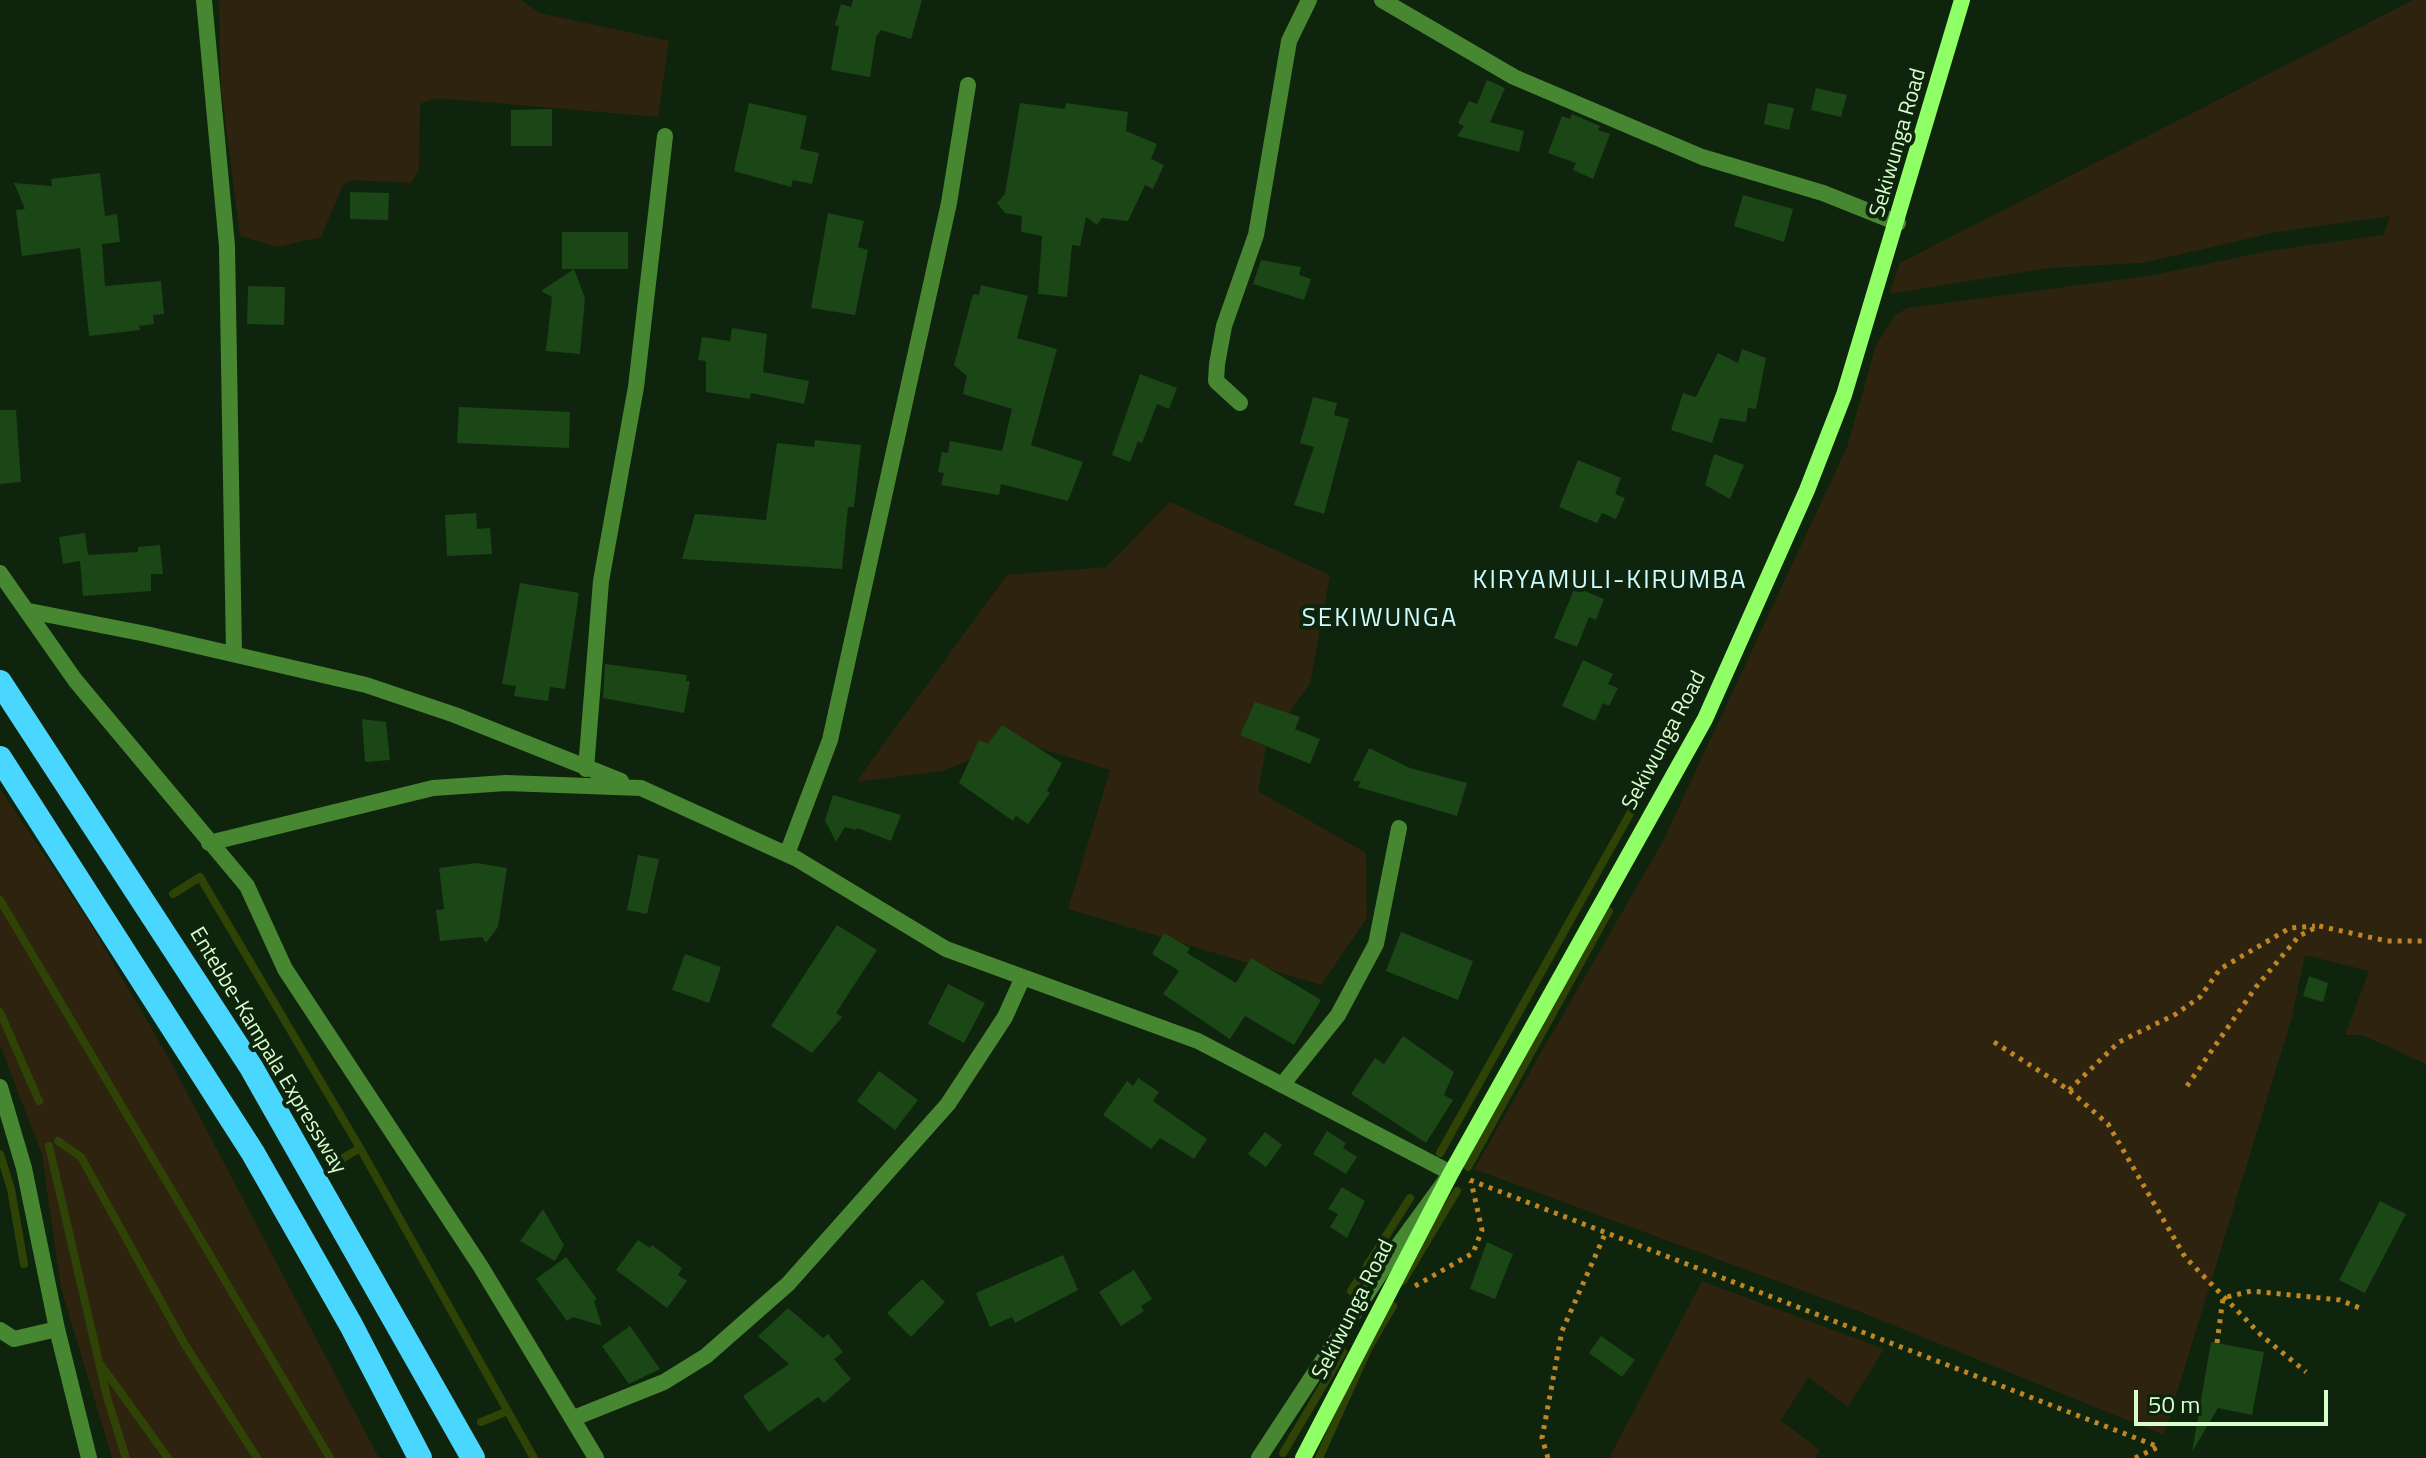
<!DOCTYPE html>
<html>
<head>
<meta charset="utf-8">
<style>
  body { margin:0 }
  #map { position:relative; width:2426px; height:1458px; overflow:hidden; background:#0f240c; font-family:"Titillium Web",sans-serif }
  canvas { display:block }
  .scale { position:absolute; left:2134px; top:1390px; width:194px; height:36px; box-sizing:border-box; border:4px solid #d7ffce; border-top:0; padding-left:10px; font-size:24px; line-height:28px; white-space:nowrap; color:#d7ffce; -webkit-text-stroke:6px #0f240c; paint-order:stroke }
</style>
</head>
<body>
<div id="map">
<canvas width="2426" height="1458"></canvas>
<div class="scale">50 m</div>
</div>
<script>
const ctx = document.querySelector('canvas').getContext('2d');
ctx.lineJoin = 'round';
function fillPath(path, color) { ctx.fillStyle = color; ctx.fill(path, 'evenodd'); }
const toPath = rows => new Path2D(rows.map(r => 'M' + r).join(''));
function stroke(path, color, width, dash) { ctx.strokeStyle = color; ctx.lineWidth = width; ctx.lineCap = dash ? 'butt' : 'round'; ctx.setLineDash(dash || []); ctx.stroke(path); }
function label(font, color, halo, rows, align = 'center') {
  ctx.font = font + ' "Titillium Web",sans-serif'; ctx.lineWidth = 8; ctx.setLineDash([]); ctx.textBaseline = 'middle'; ctx.strokeStyle = halo; ctx.fillStyle = color; for (const [text, x, y, turn = 0] of rows) {
    ctx.save(); ctx.translate(x, y); ctx.rotate((+turn || 0) * Math.PI / 180); ctx.textAlign = isNaN(turn) ? turn : align; if (halo) ctx.strokeText(text, 0, 0); ctx.fillText(text, 0, 0); ctx.restore();
  }
}
fillPath(toPath([
  [219,0,521,0,540,13,669,41,658,117,437,98,420,104,419,169,411,183,352,180,343,185,321,237,277,247,240,236,221,88],
  [2413,0,2426,0,2426,1064,2362,1035,2345,1035,2369,971,2305,955,2292,1017,2164,1435,1863,1313,1474,1169,1662,843,1847,447,1876,345,1895,315,1908,308,2154,275,2268,251,2383,235,2390,216,2277,232,2142,263,2049,268,1889,294,1900,263],
  [1170,502,1330,575,1310,684,1267,743,1258,791,1366,853,1367,918,1321,985,1068,909,1110,770,1016,741,943,771,856,782,1007,575,1106,567],
  [0,789,90,923,171,1062,379,1458,112,1458,61,1288,42,1155,0,1045],
  [1702,1281,1884,1349,1848,1407,1809,1377,1781,1420,1819,1450,1815,1458,1609,1458]
]), '#2e230e');
stroke(toPath([
  [173,894,200,877,360,1148,534,1458],
  [0,900,330,1458],
  [0,1012,39,1101],
  [58,1141,81,1157,184,1343,257,1458],
  [49,1146,107,1397,126,1458],
  [1440,1153,1660,760],
  [0,1154,11,1189,24,1264],
  [333,1164,360,1148],
  [1468,1167,1609,911],
  [1403,1281,1457,1191],
  [1351,1291,1410,1198],
  [101,1365,168,1458],
  [481,1422,508,1411],
  [1283,1453,1343,1352],
  [1319,1458,1368,1349,1393,1306]
]), '#2e4305', 8);
fillPath(toPath([
  [853,0,922,0,911,39,881,30,876,37,870,77,831,70,839,26,835,25,841,4,851,7],
  [1487,80,1505,88,1490,122,1524,131,1519,152,1457,136,1464,126,1458,123,1469,101,1477,104],
  [1816,88,1847,95,1841,117,1811,110],
  [749,103,807,116,800,149,819,153,812,184,793,180,791,187,734,171],
  [1020,103,1065,109,1066,103,1128,112,1126,131,1157,144,1151,159,1164,165,1153,189,1145,185,1128,221,1102,218,1097,225,1086,217,1080,246,1072,245,1067,297,1038,294,1042,236,1021,232,1022,216,1005,213,997,203,1005,194],
  [1768,103,1794,108,1789,130,1764,124],
  [552,109,552,146,511,146,511,110],
  [1572,114,1600,126,1598,130,1610,134,1593,179,1573,170,1576,163,1548,153,1562,116,1570,119],
  [100,173,105,216,117,214,120,242,102,244,105,286,161,281,164,314,153,315,154,324,139,326,140,330,89,336,80,248,22,256,16,210,25,209,14,183,52,186,51,179],
  [350,192,389,193,388,220,350,219],
  [1743,195,1793,209,1784,242,1734,226],
  [828,213,864,221,858,247,868,250,855,315,811,308],
  [562,232,628,232,628,269,562,269],
  [1261,260,1301,267,1299,275,1311,279,1304,300,1253,284],
  [574,269,585,298,580,354,546,351,552,297,541,291],
  [981,285,1028,296,1017,338,1057,349,1031,445,1083,462,1068,501,1001,484,999,495,941,485,944,473,938,472,942,452,948,453,950,441,1002,451,1012,409,963,394,967,376,954,365,973,294,979,295],
  [248,286,285,287,284,325,247,324],
  [732,328,767,334,763,372,809,381,804,404,751,393,750,399,706,392,706,361,698,360,702,337,730,341],
  [1742,349,1766,358,1756,409,1748,408,1746,422,1720,418,1712,443,1671,430,1683,393,1696,397,1718,353,1738,363],
  [1140,374,1177,388,1169,409,1157,404,1142,443,1138,441,1130,462,1112,455],
  [1313,397,1337,403,1334,415,1349,419,1324,514,1294,505,1314,447,1300,443],
  [459,407,570,412,569,448,457,443],
  [0,410,16,410,21,482,0,484],
  [815,440,861,445,854,507,848,507,842,569,682,559,695,514,766,520,777,443,814,447],
  [1714,454,1744,465,1730,499,1705,485],
  [1578,460,1621,478,1615,494,1625,498,1616,519,1602,513,1597,523,1559,507],
  [476,513,477,529,490,528,492,554,447,556,445,515],
  [85,533,88,555,138,552,138,547,160,545,163,574,151,574,151,591,83,596,80,561,63,564,59,537],
  [520,583,579,593,565,689,550,687,548,701,514,696,516,686,502,684],
  [1575,587,1604,599,1596,620,1589,617,1577,647,1554,638],
  [1583,660,1613,674,1608,684,1618,688,1609,706,1603,703,1595,721,1562,706],
  [605,664,687,675,686,681,690,681,684,713,603,698],
  [1255,702,1300,717,1295,729,1320,739,1310,764,1240,735],
  [362,719,386,722,390,760,365,762],
  [1002,725,1062,763,1047,791,1050,793,1028,824,1016,816,1013,821,959,783,979,740,988,744],
  [1369,748,1410,768,1467,783,1457,816,1358,787,1361,781,1353,781],
  [833,795,901,815,891,841,857,828,856,830,845,827,836,842,825,820],
  [638,855,659,859,647,914,627,910],
  [477,863,507,868,498,927,486,943,482,937,440,941,436,910,444,909,439,868],
  [837,925,877,950,836,1013,842,1017,812,1053,771,1026],
  [1401,932,1473,961,1458,1000,1386,971],
  [1164,933,1190,948,1187,953,1236,983,1251,958,1321,1000,1294,1045,1245,1016,1230,1039,1163,994,1179,971,1152,954],
  [685,954,721,967,709,1003,672,990],
  [2309,976,2328,983,2323,1002,2303,996],
  [948,984,985,1003,964,1043,928,1024],
  [1403,1036,1454,1072,1444,1095,1453,1100,1426,1143,1351,1094,1375,1058,1384,1064],
  [879,1071,918,1100,895,1130,857,1101],
  [1138,1078,1159,1092,1153,1101,1207,1139,1194,1159,1160,1138,1151,1149,1103,1115,1127,1081,1133,1086],
  [1327,1131,1346,1143,1343,1148,1357,1157,1346,1174,1313,1154],
  [1265,1132,1282,1145,1266,1167,1248,1154],
  [1342,1187,1365,1201,1347,1238,1330,1227,1338,1214,1328,1209],
  [2380,1201,2406,1214,2365,1293,2339,1280],
  [543,1209,564,1245,555,1261,520,1241],
  [638,1240,650,1248,652,1245,682,1268,678,1275,687,1281,667,1308,616,1270],
  [1487,1242,1513,1254,1495,1299,1470,1289],
  [1063,1255,1078,1290,1015,1323,1012,1317,990,1327,976,1293],
  [566,1257,597,1299,594,1301,602,1326,573,1317,567,1321,536,1279],
  [1134,1270,1152,1299,1141,1306,1144,1311,1121,1326,1099,1292],
  [922,1279,945,1302,911,1337,887,1313],
  [788,1308,823,1338,828,1334,843,1352,834,1359,851,1379,824,1403,818,1397,769,1432,743,1396,789,1364,758,1336],
  [630,1326,660,1369,629,1384,602,1346],
  [1601,1336,1635,1360,1622,1377,1589,1353],
  [2211,1342,2264,1352,2252,1415,2218,1408,2192,1452]
]), '#1b4616');
stroke(toPath([
  [1994,1042,2069,1090,2108,1124,2185,1257,2261,1335,2306,1372],
  [2187,1086,2256,987,2299,936,2319,926,2387,941,2426,941],
  [2069,1090,2119,1042,2176,1014,2200,997,2220,969,2290,928,2315,926],
  [1470,1180,2159,1447],
  [1415,1286,1473,1253,1482,1230,1471,1181],
  [2217,1343,2223,1298,2251,1291,2340,1300,2362,1309],
  [1548,1458,1542,1438,1562,1331,1605,1234],
  [2135,1458,2158,1447]
]), '#bf8623', 5, [4, 6]);
stroke(toPath([
  [204,0,227,246,234,653],
  [1382,0,1514,77,1702,157,1823,193,1898,223],
  [1240,403,1216,381,1217,364,1224,326,1256,235,1289,41,1309,0],
  [0,573,75,680,247,886,285,969,481,1267,596,1458],
  [29,611,146,634,366,685,455,715,621,781],
  [586,769,601,581,636,387,665,136],
  [209,843,433,788,506,783,641,788,797,859,946,949,1198,1041,1451,1173,1400,1243,1259,1458],
  [787,854,830,740,949,203,968,85],
  [1282,1085,1338,1015,1376,944,1399,828],
  [0,1087,24,1168,57,1329],
  [0,1330,14,1339,57,1329,89,1458],
  [574,1418,664,1382,706,1356,788,1284,948,1104,1005,1017,1023,977]
]), '#488732', 16);
stroke(toPath([
  [1303,1458,1451,1173,1705,719,1807,490,1844,395,1962,0]
]), '#90ff65', 16);
stroke(toPath([
  [0,682,251,1067,473,1458],
  [0,758,253,1153,351,1325,420,1458]
]), '#49d7ff', 24);
label('22px', '#d7ffce', '#0f240c', [
  ["Sekiwunga Road",1899,143,-74],
  ["Sekiwunga Road",1665,741,-62],
  ["Entebbe-Kampala Expressway",267,1051,59],
  ["Sekiwunga Road",1354,1310,-63]
]);
ctx.letterSpacing = '2px';
label('26px', '#d0fcff', '#0f240c', [
  ["KIRYAMULI-KIRUMBA",1610,582],
  ["SEKIWUNGA",1380,620]
]);
ctx.letterSpacing = '0px';
</script>
</body>
</html>
